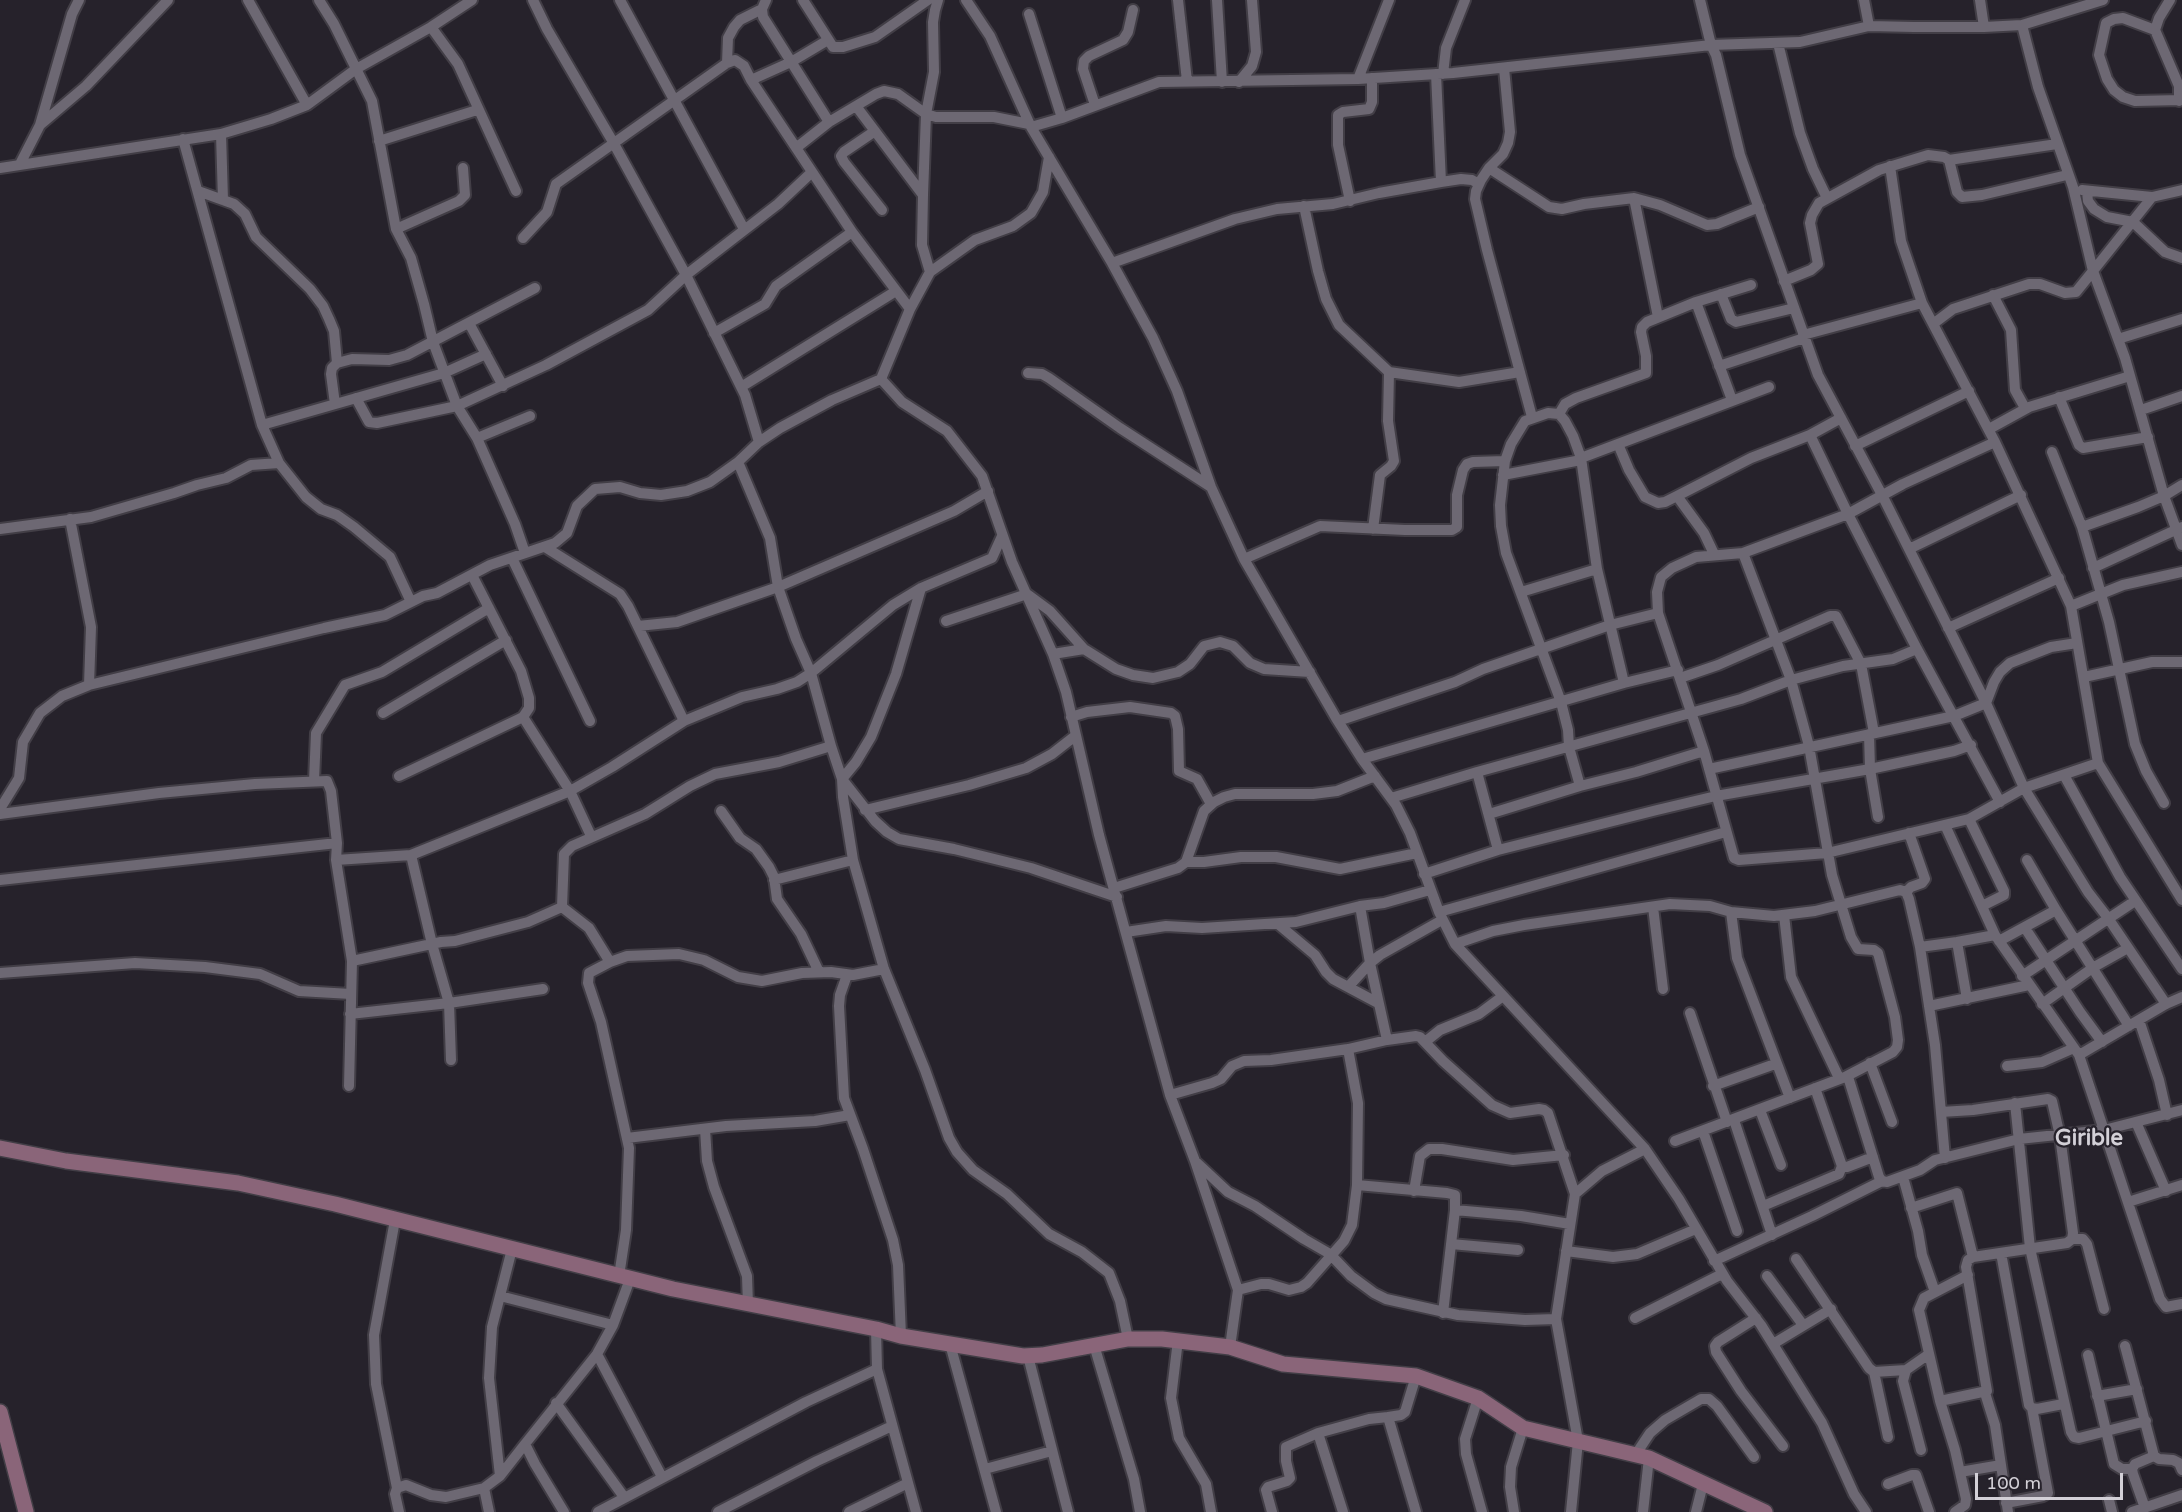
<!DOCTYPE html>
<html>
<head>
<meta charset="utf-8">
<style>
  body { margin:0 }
  #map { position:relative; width:2182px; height:1512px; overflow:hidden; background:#26222b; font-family:"Varela Round",sans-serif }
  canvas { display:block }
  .scale { position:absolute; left:1975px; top:1473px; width:148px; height:27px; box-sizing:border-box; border:3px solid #d3d0d7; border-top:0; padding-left:8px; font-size:18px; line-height:21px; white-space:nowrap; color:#d3d0d7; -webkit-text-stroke:4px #26222b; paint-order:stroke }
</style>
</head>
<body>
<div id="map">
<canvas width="2182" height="1512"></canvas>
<div class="scale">100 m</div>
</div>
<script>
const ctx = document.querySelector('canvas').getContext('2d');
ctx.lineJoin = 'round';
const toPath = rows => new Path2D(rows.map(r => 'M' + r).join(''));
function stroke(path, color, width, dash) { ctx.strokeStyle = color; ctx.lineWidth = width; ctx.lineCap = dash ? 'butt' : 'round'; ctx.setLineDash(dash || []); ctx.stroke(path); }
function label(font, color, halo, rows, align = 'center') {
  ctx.font = font + ' "Varela Round",sans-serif'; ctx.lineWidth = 4.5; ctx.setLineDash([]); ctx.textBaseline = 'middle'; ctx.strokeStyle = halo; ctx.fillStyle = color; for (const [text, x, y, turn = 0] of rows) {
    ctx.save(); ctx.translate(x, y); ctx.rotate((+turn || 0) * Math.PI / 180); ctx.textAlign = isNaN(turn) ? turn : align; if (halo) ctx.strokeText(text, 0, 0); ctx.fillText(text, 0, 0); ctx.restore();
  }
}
const street = toPath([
  [248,0,307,105],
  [319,0,334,24,372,101,396,229,411,258,424,304,433,342,457,406,477,438,515,524,525,553],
  [533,0,547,29,613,142,686,275,745,395,759,442],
  [620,0,744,229],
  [766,0,762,9,763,17,829,122],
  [803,0,833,47,843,47,875,37,928,0],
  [966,0,990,36,1031,127,1112,263,1153,338,1177,391,1211,487,1244,559,1336,718,1362,759,1396,805,1410,833,1439,912,1455,944,1645,1149,1679,1199,1727,1281,1761,1325,1822,1423,1854,1494,1866,1512],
  [1178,0,1187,81],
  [1217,0,1222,82],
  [1700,0,1711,45,1716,55,1740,155,1818,375,1882,495,1986,703,2024,788,2088,892,2108,918,2166,1004],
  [1864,0,1869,26,1914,27,1984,27,2022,25,2103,0],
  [1980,0,1984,27],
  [2170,0,2159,18,2155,30,2123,18,2114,19,2106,23,2099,55,2107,79,2114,90,2123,97,2135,101,2182,100],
  [1029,14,1062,118],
  [2022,25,2038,87,2073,187,2093,271,2152,197],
  [431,27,458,64,516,191],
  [2155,30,2179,86,2179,101],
  [1778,43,1800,133,1813,169,1827,198],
  [727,63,728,38,734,27,740,20,762,9],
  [1504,68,1510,132,1508,143,1503,154,1489,168,1481,180,1476,191,1475,199,1487,250,1532,417],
  [1436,74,1441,182],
  [1443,74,1446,48,1465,0],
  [1358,79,1389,0],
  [751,80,791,62,828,40],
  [1239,82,1252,66,1256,52,1252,0],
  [1095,105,1083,69,1084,61,1089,56,1123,40,1128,32,1133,10],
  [856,106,923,195],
  [40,125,86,86,168,0],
  [1031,127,1062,118,1159,82,1358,79,1453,73,1711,45,1800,42,1869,26],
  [875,131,844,152,841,156,844,162,882,210],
  [221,134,223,200],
  [183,139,262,425,279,463],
  [379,141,477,110],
  [796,148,829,122,876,94,884,91,898,94,926,114,936,117,994,117,1029,124],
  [1949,160,2057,144],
  [20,164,40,125,72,14,79,0],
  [1890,166,1901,241,1922,303,1995,442],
  [0,168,221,134,271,119,307,105,356,69,431,27,472,0],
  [1489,168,1549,207,1562,209,1584,204,1634,198,1660,205,1707,225,1717,224,1759,207],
  [2082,190,2152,197,2182,190],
  [198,191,234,204,245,214,256,237,310,289,323,306,329,319,334,331,337,363],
  [2087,192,2088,201,2094,209,2107,217,2133,222,2165,252,2182,258],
  [1634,198,1658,317],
  [1350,201,1338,145,1338,115,1343,112,1369,109,1372,102,1372,78],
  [1304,206,1318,271,1326,299,1339,325,1389,372,1459,382,1520,372],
  [396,229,459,201,465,195,463,168],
  [523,238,547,212,556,184,727,63,735,60,744,66,751,80,852,232,910,309],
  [1112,263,1235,219,1277,209,1333,204,1379,193,1441,182,1461,179,1472,180,1479,184],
  [2093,271,2125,358,2164,496,2182,545],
  [930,272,922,245,923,195,926,114,934,72,933,22,935,10,938,0],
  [1784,281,1811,270,1818,264,1810,223,1812,215,1819,203,1879,170,1928,155,1944,157,1949,160,1957,192,1962,197,1982,195,2067,175],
  [1721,294,1731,319,1736,322,1794,308],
  [1993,295,2011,330,2015,390,2025,408],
  [1696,302,1732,400],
  [469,323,503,386],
  [1933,324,1953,309,2029,284,2040,284,2065,293,2076,292,2093,271],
  [714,333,765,304,776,286,852,232],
  [1803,335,1922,303],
  [2118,339,2182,319],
  [1719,366,1804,338],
  [1028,373,1042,374,1049,378,1120,428,1211,487],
  [881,379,902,402,947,431,982,476,1012,562,1053,654,1066,692,1099,835,1170,1095,1195,1161,1238,1290,1230,1347],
  [741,387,896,291],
  [2059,397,2079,445,2083,448,2148,437],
  [356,398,369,422,377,423,457,406],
  [335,404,331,374,332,368,337,363,352,359,389,360,407,355,535,288],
  [457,406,546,365,648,310,686,275,778,204,812,172],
  [2141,410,2182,396],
  [1559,414,1565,404,1576,398,1646,373,1646,356,1641,332,1642,327,1647,322,1696,302,1751,285],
  [262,425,444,373,486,354],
  [1989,429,2029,407,2130,376],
  [1810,435,1848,514,1917,649,2000,802],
  [477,438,530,416],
  [1618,444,1769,387],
  [1855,446,1969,391],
  [2052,452,2082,527,2109,622,2135,744,2146,771,2164,803],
  [1581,458,1597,569,1624,683],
  [1505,461,1500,505,1501,526,1506,553,1561,702,1568,730,1569,747,1580,786,1636,772,1704,751],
  [1503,475,1581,460],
  [1677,496,1751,458,1810,435,1841,418],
  [2082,527,2138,507,2164,496,2182,485],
  [0,529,91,517,174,493,197,485,226,478,251,465,279,463,306,497,321,509,337,515,354,527,390,557,411,602,423,596,437,593,490,565,555,543,567,533,577,506,595,489,620,487,640,493,661,495,687,491,710,482,738,462],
  [1373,529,1380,475,1391,466,1394,461,1388,421,1389,372],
  [1002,536,992,558,921,588,893,605,811,673,831,746,842,779,875,821,887,832,899,839,954,849,1031,868,1117,897],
  [545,547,620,594,628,606,684,721],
  [1909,549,2021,495],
  [1743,553,1791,680,1809,746,1832,875,1851,937,1858,949,1874,950,1878,953,1895,1017,1898,1040,1897,1047,1893,1052,1845,1077],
  [512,558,590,721],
  [1244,559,1320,526,1405,530,1452,530,1457,527,1457,495,1463,470,1467,464,1473,462,1505,461,1511,444,1525,421,1548,413,1559,414,1565,421,1573,436,1581,458,1618,444,1629,470,1645,497,1658,503,1665,502,1677,496,1704,533,1714,554],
  [2093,568,2182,527],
  [921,588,896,674,871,737,856,762,842,779,843,797,853,860,884,969,925,1070,949,1138,957,1152,973,1170,1007,1194,1049,1234,1082,1252,1109,1273,1120,1301,1128,1339],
  [1521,592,1597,569],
  [2071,606,2123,585,2182,572],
  [946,621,1027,594,1050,611,1084,649,1116,669,1133,675,1153,678,1178,672,1190,664,1204,646,1220,642,1233,646,1250,663,1264,669,1310,672],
  [638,626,677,622,778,587,954,511,988,491],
  [1948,628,2059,578],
  [1053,654,1084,649],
  [2084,677,2152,662,2182,662],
  [1680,678,1718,665,1830,616,1836,616,1861,664,1874,733],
  [89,685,324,628,385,615,411,602],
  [383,713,506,640],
  [523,717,570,791,591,836],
  [1071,717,1087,712,1130,707,1171,713,1175,716,1178,729,1179,771,1197,779,1211,804],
  [1338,721,1455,682,1483,669,1610,625,1658,613],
  [1869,734,1870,769,1878,817],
  [1362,759,1624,683,1678,670],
  [2098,763,2024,788,1969,819,1827,853,1739,860,1734,858,1704,751,1658,613,1657,592,1661,577,1672,568,1696,557,1743,553,1848,514,1903,484,1995,442,2071,606,2098,763,2182,900],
  [1709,769,1954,716,1986,703,1994,682,2000,672,2010,663,2051,647,2077,643],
  [2064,775,2120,877,2182,969],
  [399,776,519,719,523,717,529,708,529,698,521,671,472,575],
  [314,781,316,733,345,685,382,672,489,608],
  [1391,798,1477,772],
  [0,809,19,778,23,742,40,713,62,696,89,685,91,627,70,519],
  [865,810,969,785,1026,768,1052,754,1075,736],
  [721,811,740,838,756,849,769,867,774,877,777,899,801,934,819,972],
  [0,814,159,793,255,784,327,781,331,791,337,843,336,860],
  [1489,814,1580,786],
  [1969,819,2004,891,2004,895,1982,906],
  [1945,825,1995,935,2079,1055,2160,1299,2166,1307,2182,1304],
  [1498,850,1477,772,1741,699,1791,680,1843,666,1893,659,1917,649],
  [411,855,432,944,449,1003,451,1060],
  [2027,860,2056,910,2129,1026],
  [1186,862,1204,862,1241,857,1276,857,1340,869,1417,853],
  [1424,874,1498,850,1657,810,1716,796,1870,769,1954,751,1971,745],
  [0,880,337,843],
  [774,880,853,860],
  [1114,888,1178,868,1186,862,1204,811,1214,802,1224,797,1235,794,1313,794,1337,791,1375,776],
  [1906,892,1911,887,1922,883,1925,879,1909,833],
  [562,907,589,928,610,962,627,956,679,954,704,960,738,977,762,981,802,973,831,972,853,975,884,969],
  [1653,907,1663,989],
  [1439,912,1726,832],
  [1731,912,1737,958,1790,1098],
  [1784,915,1791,977,1839,1078],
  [1278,924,1315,955,1326,972,1333,979,1378,1003],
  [2025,928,2080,1012,2102,1042],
  [1126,932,1166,926,1202,928,1296,922,1360,906],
  [1999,941,2056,910],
  [1957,942,1967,999],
  [1455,944,1493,931,1524,925,1670,904,1710,906,1731,912,1774,916,1815,911,1900,890,1906,892,1909,899,1920,947],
  [352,961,441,942,455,941,528,922,562,907,564,854,572,846,645,814,690,786,715,774,779,762,831,746],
  [610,962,589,973,588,983,601,1022,629,1148,626,1230,619,1276],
  [0,973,135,963,205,967,260,974,299,991,351,994],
  [847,975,840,995,839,1006,844,1098,863,1149,893,1240,898,1265,901,1336],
  [2022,976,2135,901],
  [1348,987,1370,963,1380,955,1442,920],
  [2042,1004,2094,967,2128,948],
  [1929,1006,2029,985],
  [1690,1013,1727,1122],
  [350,1014,449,1003,543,989],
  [2139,1020,2159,1080,2167,1115],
  [1387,1040,1370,963,1360,906,1384,903,1430,890],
  [1425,1042,1440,1030,1479,1014,1503,996],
  [2079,1055,2166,1004,2182,997],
  [1870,1063,1892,1122],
  [2007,1066,2042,1062,2074,1048],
  [349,1086,352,961,336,860,411,855,570,791,612,767,684,721,742,697,777,689,797,682,811,673,796,639,778,587,770,538,738,462,759,442,780,428,832,400,881,379,910,309,930,272,975,240,1013,226,1031,213,1043,192,1049,157],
  [1713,1086,1775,1064],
  [1815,1088,1842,1166,1847,1167,1873,1157],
  [1170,1095,1212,1083,1221,1079,1232,1066,1244,1061,1271,1060,1348,1049,1387,1040,1416,1036,1420,1037,1443,1061,1492,1105,1510,1113,1539,1109,1544,1110,1548,1113,1575,1194,1556,1319,1578,1441,1571,1512],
  [2015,1103,2030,1248,2071,1432,2074,1437,2079,1438,2146,1421],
  [1760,1110,1781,1165],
  [1734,1120,1772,1235],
  [2136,1122,2166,1191],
  [705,1129,707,1161,714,1187,747,1276,748,1305],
  [1703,1131,1737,1231],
  [627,1138,726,1126,815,1121,850,1115],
  [1675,1141,1845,1077,1849,1080,1879,1177,1882,1181,1887,1182,1920,1170,1935,1160,2019,1139,2104,1130,2182,1110],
  [1945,1158,1935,1045,1920,947,1957,942,1995,935],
  [1197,1163,1228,1192,1255,1206,1304,1239,1330,1254,1351,1276,1374,1293,1386,1299,1458,1315,1525,1320,1556,1319],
  [1903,1177,1918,1231,1922,1255,1935,1292],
  [1357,1185,1447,1193,1455,1195,1455,1210,1443,1313],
  [1414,1191,1420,1156,1429,1149,1442,1149,1513,1160,1564,1155],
  [1575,1194,1602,1171,1645,1149],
  [2128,1202,2182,1185],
  [1763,1206,1839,1174,1842,1166],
  [1911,1208,1957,1193,1973,1257],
  [1455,1210,1521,1216,1570,1224],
  [395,1220,374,1335,376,1384,397,1488],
  [2072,1239,2083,1239,2087,1244,2104,1309],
  [1451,1244,1518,1250],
  [1566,1251,1613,1257,1637,1254,1696,1229],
  [2001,1253,2029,1405,2032,1408,2037,1409,2063,1404],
  [1796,1259,1869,1368,1874,1372,1906,1370],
  [1714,1261,1812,1216,1882,1181],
  [1767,1276,1803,1325],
  [1238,1290,1261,1284,1269,1284,1289,1290,1301,1287,1307,1283,1344,1241,1352,1225,1357,1185,1358,1103,1348,1049],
  [500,1296,613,1325],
  [1635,1318,1722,1274],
  [1756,1318,1718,1342,1715,1346,1716,1352,1741,1391,1783,1446],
  [876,1329,877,1369,916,1512],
  [1178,1340,1171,1398,1179,1438,1206,1484,1211,1512],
  [950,1344,996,1512],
  [1773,1344,1831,1309],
  [1094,1345,1134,1479,1140,1512],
  [2125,1346,2154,1456],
  [597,1354,662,1477],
  [2088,1355,2114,1464,2122,1469,2132,1469],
  [1028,1356,1068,1512],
  [1874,1372,1888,1437],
  [1985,1393,1995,1425,2008,1512],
  [2097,1396,2137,1389],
  [1478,1398,1465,1439,1466,1454,1482,1512],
  [1940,1401,1987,1391,1966,1267,1968,1260,1973,1257,2067,1243,2072,1239,2073,1233,2060,1136,2052,1101,2048,1099,1973,1110,1941,1112],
  [556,1403,624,1497],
  [1318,1433,1343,1512],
  [1921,1450,1903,1381,1906,1370,1929,1354],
  [1636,1454,1650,1433,1665,1420,1701,1399,1709,1399,1717,1406,1754,1457],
  [985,1469,1052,1451],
  [1960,1472,2001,1465],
  [500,1476,489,1378,492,1327,512,1249],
  [1888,1484,1912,1475,1916,1475,1929,1512],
  [484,1488,489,1512],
  [2109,1500,2112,1512],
  [2006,1503,2043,1496,2048,1493,2032,1408],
  [2145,1508,2133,1474,2132,1469,2135,1464,2154,1456,2159,1459,2173,1460,2179,1463,2182,1470],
  [399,1512,395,1494,397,1488,406,1485,431,1495,446,1497,484,1488,500,1476,525,1444],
  [564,1512,535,1464,525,1444,597,1354,613,1325,630,1279],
  [598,1512,806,1402,877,1369],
  [718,1512,817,1461,892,1426],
  [849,1512,908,1483],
  [1272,1512,1266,1490,1268,1487,1287,1481,1290,1478,1286,1461,1286,1447,1318,1433,1369,1419,1388,1417],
  [1416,1512,1388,1417,1401,1415,1405,1412,1416,1376],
  [1514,1512,1510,1487,1511,1467,1523,1428],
  [1643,1512,1649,1458],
  [1696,1512,1703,1484],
  [1955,1512,1965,1505,1966,1499,1955,1450,1940,1401,1919,1310,1924,1298,1968,1275],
  [2132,1512,2182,1495]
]);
const secondary = toPath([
  [0,1148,66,1161,238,1183,335,1204,673,1289,876,1329,901,1336,1023,1356,1042,1355,1128,1339,1162,1339,1230,1347,1283,1364,1416,1376,1478,1398,1523,1428,1649,1458,1765,1512],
  [0,1412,26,1512]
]);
stroke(street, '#423e46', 14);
stroke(secondary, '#423e46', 18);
stroke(street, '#6d6873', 10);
stroke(secondary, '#8a6579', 15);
label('bold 22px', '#d3d0d7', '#26222b', [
  ["Girible",2089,1139]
]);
</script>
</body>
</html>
